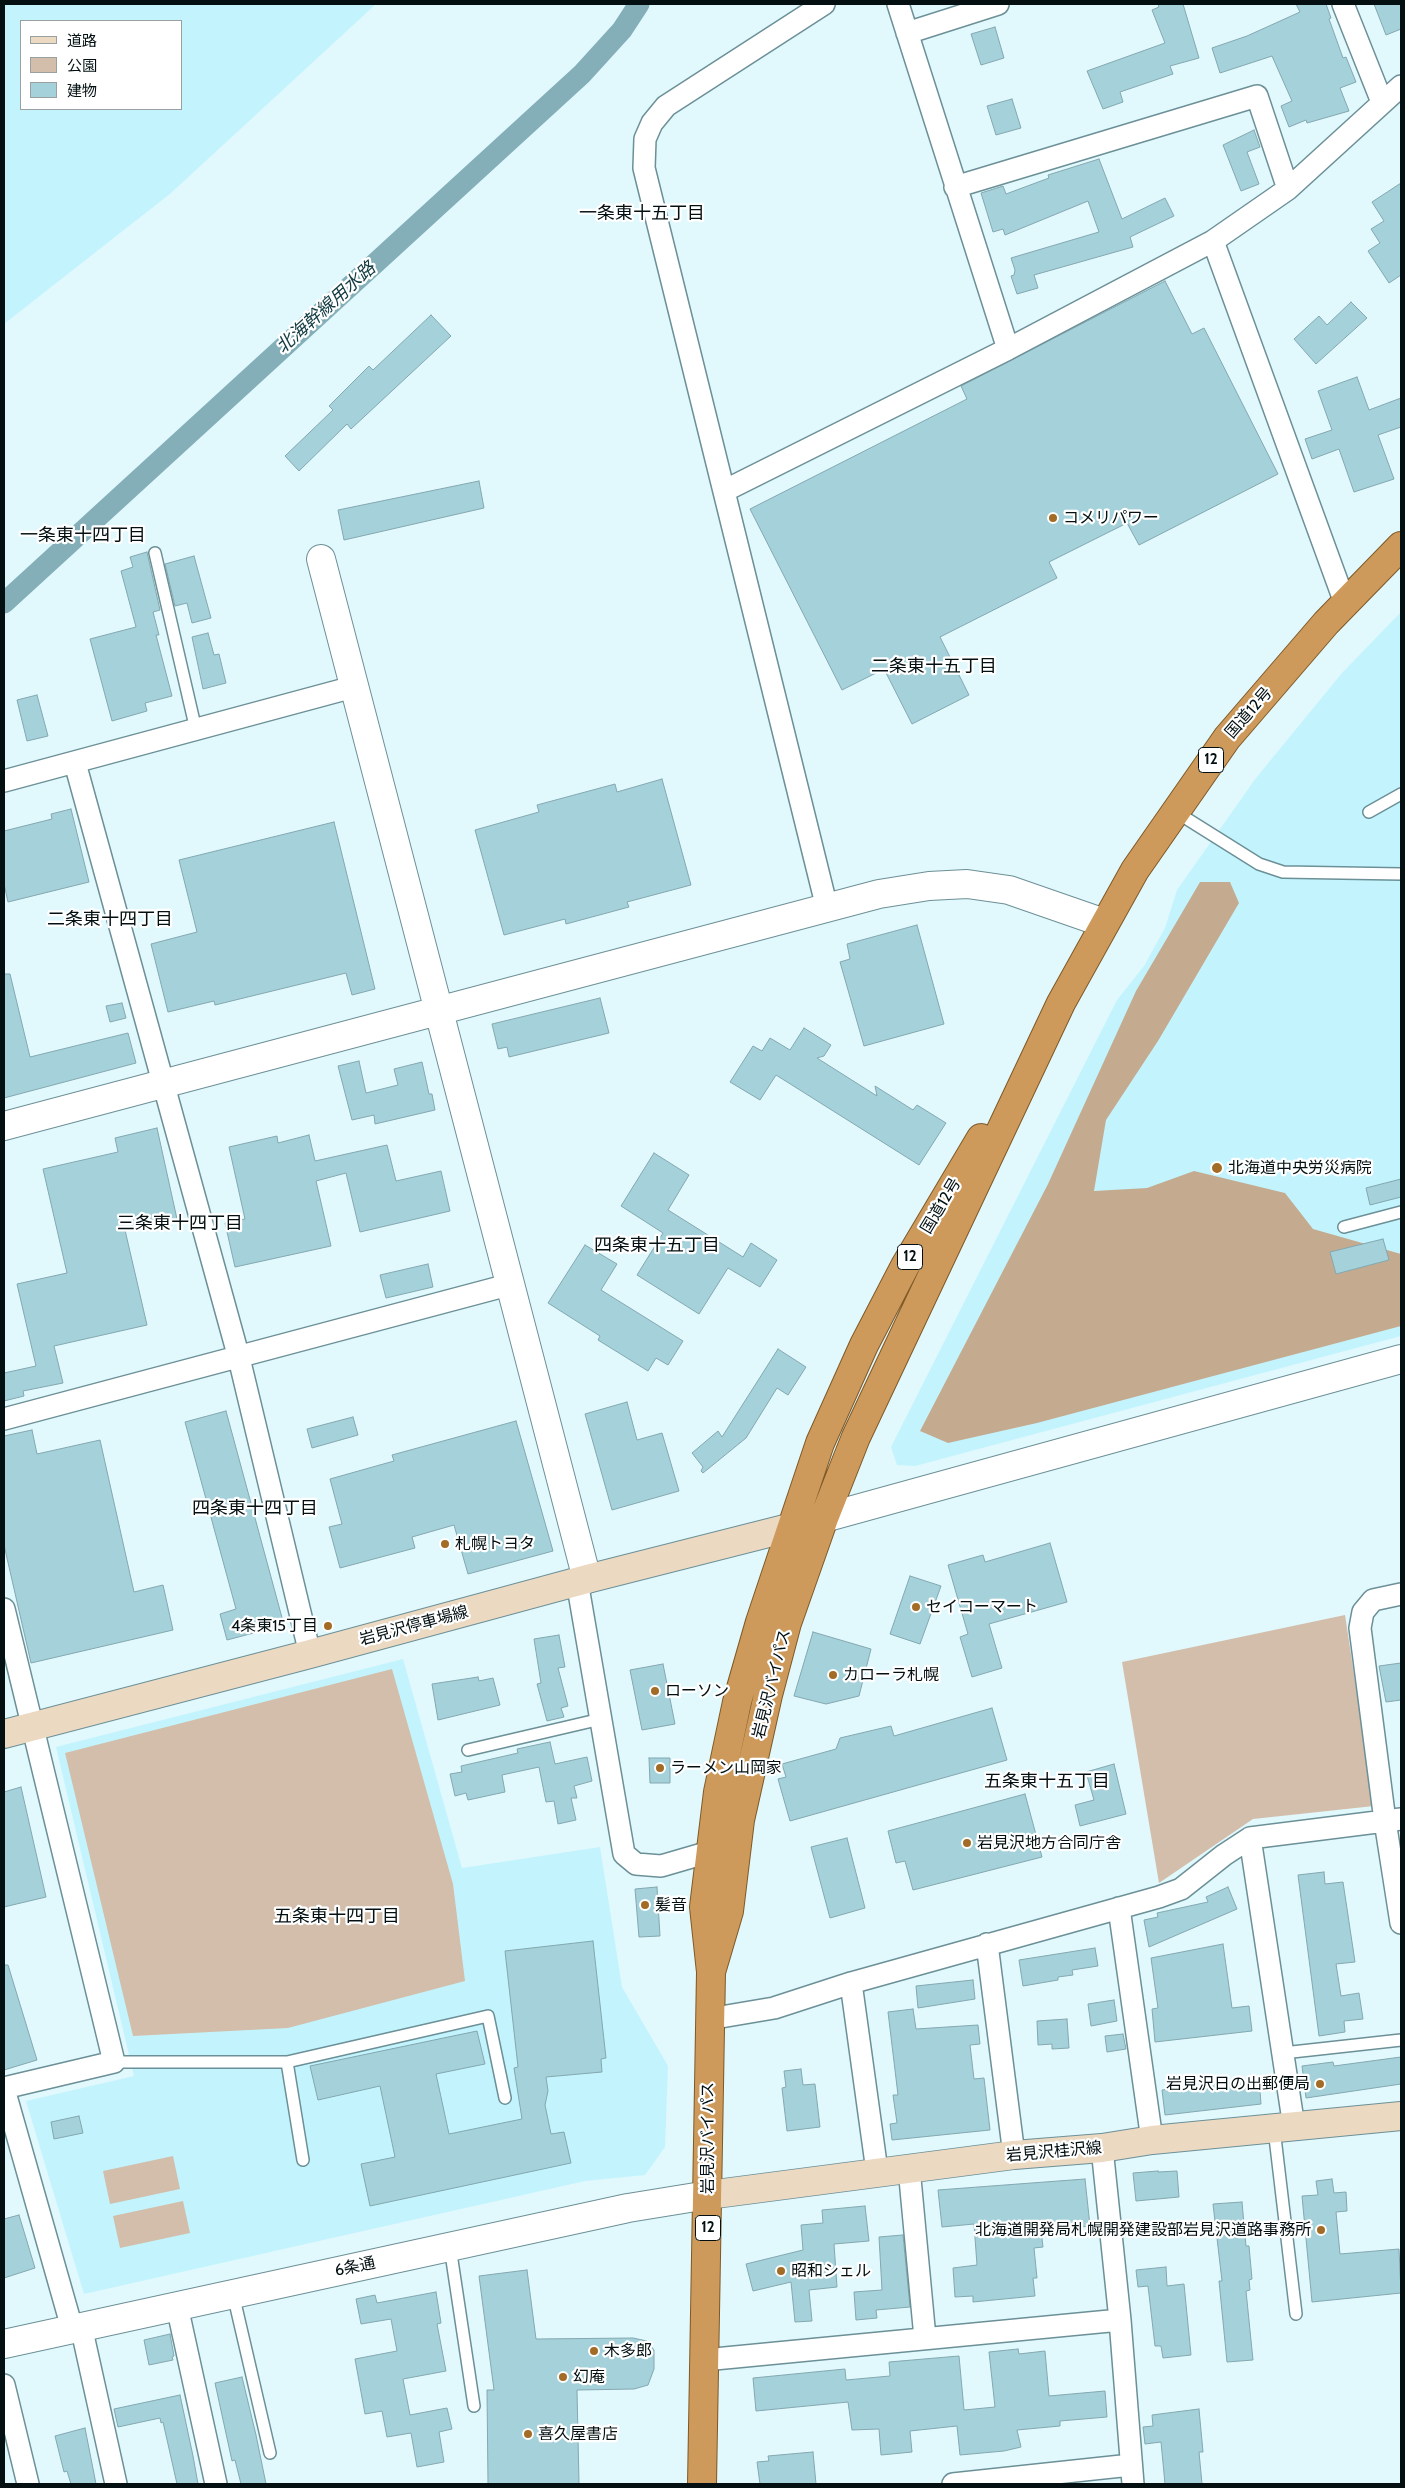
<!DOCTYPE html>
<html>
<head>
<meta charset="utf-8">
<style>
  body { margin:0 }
  #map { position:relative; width:1405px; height:2488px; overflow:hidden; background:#e1f8fd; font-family:Cabin,"Noto Sans JP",sans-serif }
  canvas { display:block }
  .frame { position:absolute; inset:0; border:5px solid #030f11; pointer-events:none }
  .legend { position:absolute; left:20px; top:20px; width:162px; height:90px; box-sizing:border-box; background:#fff; border:1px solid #9a9fa0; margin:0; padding:6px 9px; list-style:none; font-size:15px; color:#030f11 }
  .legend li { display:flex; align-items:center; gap:10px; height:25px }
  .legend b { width:25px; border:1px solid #9a9fa0 }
</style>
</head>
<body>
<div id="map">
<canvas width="1405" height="2488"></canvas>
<div class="frame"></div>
<ul class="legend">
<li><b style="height:6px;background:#ecd9c2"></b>道路</li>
<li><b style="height:14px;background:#d2beaa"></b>公園</li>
<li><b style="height:14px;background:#a5d1da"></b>建物</li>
</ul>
</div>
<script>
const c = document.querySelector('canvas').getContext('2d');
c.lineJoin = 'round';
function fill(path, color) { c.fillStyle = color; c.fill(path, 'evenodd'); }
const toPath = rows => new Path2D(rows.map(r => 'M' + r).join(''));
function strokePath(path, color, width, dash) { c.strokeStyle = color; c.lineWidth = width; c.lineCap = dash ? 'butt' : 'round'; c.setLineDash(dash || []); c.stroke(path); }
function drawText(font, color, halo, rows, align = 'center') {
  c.font = font + ' Cabin,"Noto Sans JP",sans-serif'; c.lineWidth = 4.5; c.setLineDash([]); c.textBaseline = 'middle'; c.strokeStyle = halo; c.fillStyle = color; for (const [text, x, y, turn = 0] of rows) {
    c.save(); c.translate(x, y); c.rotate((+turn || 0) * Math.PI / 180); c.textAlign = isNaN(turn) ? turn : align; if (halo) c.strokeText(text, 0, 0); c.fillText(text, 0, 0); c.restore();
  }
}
const built = toPath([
  [4,4,376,4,171,193,4,324],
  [21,21,181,21,181,109,21,109],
  [1401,612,1401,1336,915,1466,897,1465,891,1447,1117,1000,1144,966,1165,928,1177,890,1256,778,1342,673],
  [403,1659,462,1868,600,1847,622,1987,668,2066,665,2147,645,2175,585,2181,84,2294,26,2101,134,2076,56,1747]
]);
const green = toPath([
  [1345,1615,1374,1806,1253,1819,1159,1883,1122,1662],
  [392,1669,453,1884,465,1981,288,2028,133,2036,65,1753],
  [173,2156,180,2189,110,2204,103,2171],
  [183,2201,190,2233,120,2248,113,2216]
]);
const forest = toPath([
  [1200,882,1230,882,1239,903,1158,1041,1106,1120,1094,1191,1147,1188,1194,1171,1285,1193,1313,1229,1401,1254,1401,1326,1037,1423,948,1443,920,1431,1048,1184,1136,991]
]);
const canal = toPath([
  [4,603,582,74,622,30,639,4]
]);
const building = toPath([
  [1158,4,1183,4,1199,58,1170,66,1173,74,1120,92,1123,102,1103,109,1087,71,1165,43,1152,10,1159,7,1158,4],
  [1296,4,1326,4,1331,18,1329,19,1343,58,1346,57,1356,82,1340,88,1349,111,1307,123,1306,120,1289,127,1281,106,1292,101,1272,56,1220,73,1212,48,1247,36,1300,12,1296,4],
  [1374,4,1401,4,1401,29,1386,35,1374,4],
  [995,27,1004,58,981,65,971,34,995,27],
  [1012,99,1021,128,996,135,987,106,1012,99],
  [1254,130,1260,147,1247,152,1259,184,1241,191,1223,145,1254,130],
  [1099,159,1122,219,1165,198,1174,216,1130,237,1133,247,1034,275,1038,288,1017,294,1011,276,1014,275,1015,270,1011,258,1099,232,1088,201,1005,235,1003,229,993,232,981,193,1003,186,1006,194,1049,178,1048,175,1099,159],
  [1401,183,1401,275,1389,283,1368,251,1380,243,1371,229,1384,221,1372,202,1401,183],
  [1165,281,1192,334,1204,328,1278,474,1139,545,1127,523,1049,562,1057,578,940,637,969,695,912,724,884,669,842,690,750,509,967,399,961,386,1165,281],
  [1351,302,1367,318,1316,364,1294,339,1319,316,1327,325,1351,302],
  [431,315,451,336,351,429,347,424,299,471,285,456,333,410,329,406,369,366,373,370,431,315],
  [1357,377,1369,410,1401,398,1401,427,1378,435,1394,479,1354,492,1339,449,1312,459,1305,439,1332,430,1318,391,1357,377],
  [479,481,484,508,344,540,338,510,479,481],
  [147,552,160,610,153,612,159,635,156,635,172,696,145,703,147,711,112,721,90,639,136,627,121,571,133,567,130,557,147,552],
  [194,556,211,618,192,623,187,603,175,606,165,564,194,556],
  [208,633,214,655,219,654,226,683,203,689,192,637,208,633],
  [37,695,48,736,27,741,17,700,37,695],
  [662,779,691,885,627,902,629,907,566,924,565,919,504,935,475,830,539,812,537,805,615,784,617,792,662,779],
  [71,809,89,882,8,902,4,884,4,831,52,819,51,814,71,809],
  [334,822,375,989,352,995,346,973,215,1005,214,1001,168,1012,151,944,197,932,179,860,334,822],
  [917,925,944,1024,864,1046,840,962,850,959,847,944,917,925],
  [4,974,10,974,30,1057,128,1033,136,1063,4,1098,4,974],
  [600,998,609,1033,509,1057,507,1047,498,1049,492,1024,600,998],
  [122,1003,126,1018,110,1022,106,1006,122,1003],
  [804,1028,831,1045,824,1056,817,1058,877,1096,875,1086,913,1110,917,1105,946,1123,919,1165,776,1075,760,1100,730,1082,753,1046,762,1051,770,1038,790,1050,804,1028],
  [359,1061,366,1093,398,1085,394,1069,422,1062,429,1094,432,1094,435,1110,375,1124,374,1115,352,1120,338,1066,359,1061],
  [157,1128,177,1219,125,1230,147,1325,54,1346,63,1383,23,1391,24,1396,4,1401,4,1373,36,1366,17,1284,67,1273,43,1169,118,1152,115,1138,157,1128],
  [309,1135,315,1161,387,1145,396,1181,441,1171,450,1211,360,1232,346,1173,316,1181,331,1246,235,1267,225,1223,245,1219,229,1147,277,1136,278,1143,309,1135],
  [654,1153,689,1175,668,1210,743,1257,751,1243,777,1260,760,1287,728,1268,699,1314,637,1275,663,1233,621,1206,654,1153],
  [1401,1179,1401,1197,1370,1205,1366,1188,1401,1179],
  [1383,1239,1389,1260,1336,1274,1330,1252,1383,1239],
  [585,1245,617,1264,601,1290,683,1341,668,1365,656,1358,648,1371,598,1340,600,1336,548,1303,585,1245],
  [428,1264,433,1287,386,1298,380,1275,428,1264],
  [778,1349,806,1367,788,1395,777,1388,746,1438,703,1473,701,1471,703,1467,692,1453,718,1431,722,1437,778,1349],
  [627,1402,637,1440,662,1433,679,1491,612,1510,585,1414,627,1402],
  [226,1411,284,1625,227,1640,220,1614,236,1609,185,1422,226,1411],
  [353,1417,358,1435,312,1448,307,1429,353,1417],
  [516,1421,553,1551,468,1574,454,1525,412,1537,415,1548,340,1568,329,1527,342,1524,330,1479,394,1461,392,1455,516,1421],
  [32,1430,37,1454,100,1440,134,1592,163,1585,173,1630,31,1663,4,1545,4,1436,32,1430],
  [1050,1543,1067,1602,989,1624,1002,1668,972,1677,960,1637,968,1634,948,1565,983,1555,985,1562,1050,1543],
  [910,1576,941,1586,920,1644,890,1634,910,1576],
  [813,1632,871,1649,859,1696,826,1704,794,1696,813,1632],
  [559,1635,565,1667,558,1668,568,1706,561,1708,564,1717,547,1721,537,1684,541,1683,534,1639,559,1635],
  [1401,1663,1401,1700,1386,1702,1379,1666,1401,1663],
  [663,1664,675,1724,642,1730,630,1670,663,1664],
  [478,1677,479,1681,493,1678,500,1705,438,1720,432,1684,478,1677],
  [992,1708,1007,1760,790,1821,778,1779,786,1777,782,1764,836,1749,840,1738,891,1726,894,1736,992,1708],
  [550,1742,555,1764,587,1757,592,1781,574,1786,577,1798,571,1798,576,1820,558,1824,554,1801,546,1802,539,1767,502,1775,505,1792,468,1800,466,1793,455,1796,450,1774,462,1772,461,1766,518,1753,517,1749,550,1742],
  [649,1758,670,1758,670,1783,650,1783,649,1758],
  [1114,1764,1126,1814,1080,1826,1075,1805,1094,1800,1086,1772,1114,1764],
  [21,1787,46,1897,4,1907,4,1792,21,1787],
  [1025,1794,1042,1857,913,1890,905,1861,896,1863,888,1831,1025,1794],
  [847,1838,865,1908,830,1918,811,1847,847,1838],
  [1324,1872,1325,1884,1343,1882,1355,1962,1336,1964,1341,1996,1359,1993,1363,2019,1344,2021,1345,2032,1319,2036,1298,1875,1324,1872],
  [657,1887,660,1936,639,1937,635,1889,657,1887],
  [1228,1887,1237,1909,1149,1947,1144,1920,1158,1917,1157,1913,1208,1902,1206,1897,1228,1887],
  [593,1941,606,2058,601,2059,602,2072,546,2077,548,2091,545,2105,551,2134,564,2132,571,2163,370,2206,361,2164,395,2157,380,2086,318,2100,310,2066,477,2031,485,2064,436,2074,449,2134,522,2119,514,2068,518,2067,505,1951,593,1941],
  [1223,1944,1232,2008,1249,2006,1252,2031,1155,2042,1152,2009,1158,2008,1151,1958,1223,1944],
  [1095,1948,1098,1966,1072,1970,1073,1975,1058,1977,1058,1980,1023,1986,1019,1960,1095,1948],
  [4,1965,8,1965,37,2060,4,2070,4,1965],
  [973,1980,975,1999,918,2008,916,1986,973,1980],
  [1114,2000,1117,2021,1091,2026,1088,2004,1114,2000],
  [913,2009,916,2029,978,2025,980,2044,970,2045,974,2079,984,2078,990,2130,892,2140,890,2124,897,2123,893,2095,898,2095,888,2012,913,2009],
  [1067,2019,1069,2048,1052,2049,1052,2044,1038,2045,1037,2021,1067,2019],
  [1123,2034,1126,2049,1107,2052,1105,2036,1123,2034],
  [1401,2057,1401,2084,1306,2098,1302,2066,1333,2062,1334,2066,1401,2057],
  [801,2069,803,2085,815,2084,820,2127,787,2131,782,2088,786,2087,784,2071,801,2069],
  [1259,2079,1261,2104,1165,2115,1162,2090,1259,2079],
  [79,2116,83,2133,54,2139,51,2122,79,2116],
  [1158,2171,1158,2172,1177,2171,1179,2197,1136,2201,1133,2173,1158,2171],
  [1085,2179,1090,2226,1041,2231,1043,2247,1034,2248,1037,2278,1033,2278,1035,2296,973,2302,973,2296,955,2297,953,2268,977,2265,974,2224,942,2227,938,2190,1085,2179],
  [1332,2179,1334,2193,1346,2192,1347,2211,1336,2212,1340,2254,1399,2249,1401,2293,1312,2302,1302,2196,1318,2195,1316,2181,1332,2179],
  [1242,2202,1246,2246,1249,2246,1252,2279,1249,2280,1250,2290,1246,2291,1253,2360,1227,2362,1219,2281,1222,2281,1213,2204,1242,2202],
  [865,2206,869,2241,834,2244,837,2287,809,2290,812,2321,795,2322,791,2282,753,2291,746,2264,803,2250,801,2225,823,2223,822,2210,865,2206],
  [19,2215,35,2268,4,2278,4,2219,19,2215],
  [903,2235,910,2307,876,2310,877,2318,856,2320,854,2292,882,2290,879,2237,903,2235],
  [1166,2267,1167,2286,1184,2284,1191,2355,1163,2358,1161,2346,1155,2346,1148,2286,1138,2287,1136,2270,1166,2267],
  [527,2270,536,2339,633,2338,647,2341,654,2350,654,2369,648,2385,634,2389,577,2390,579,2484,488,2484,487,2390,494,2390,479,2276,527,2270],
  [436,2292,441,2323,437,2324,446,2371,403,2379,410,2415,447,2408,452,2429,439,2432,444,2462,417,2467,411,2433,387,2437,382,2411,365,2414,355,2359,397,2351,391,2319,361,2324,356,2299,375,2295,377,2303,436,2292],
  [170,2334,174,2356,172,2357,173,2360,149,2365,144,2340,170,2334],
  [1018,2349,1019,2354,1045,2351,1049,2396,1105,2391,1107,2417,1060,2421,1060,2426,1017,2430,1021,2447,1004,2451,960,2455,957,2426,910,2431,912,2452,881,2455,879,2429,852,2430,848,2402,756,2411,753,2378,845,2369,846,2380,890,2376,889,2362,959,2356,964,2410,995,2407,989,2352,1018,2349],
  [242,2377,256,2435,266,2484,241,2484,235,2460,232,2461,215,2383,242,2377],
  [180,2395,193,2456,198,2484,177,2484,163,2422,161,2423,160,2418,118,2427,114,2409,180,2395],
  [1199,2409,1203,2452,1199,2452,1202,2484,1165,2484,1161,2442,1145,2444,1143,2427,1153,2426,1152,2415,1199,2409],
  [85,2428,96,2484,71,2484,67,2471,64,2472,55,2436,85,2428],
  [813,2452,816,2484,760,2484,757,2462,769,2461,768,2456,813,2452]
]);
const service = toPath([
  [155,553,196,730],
  [1176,812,1259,864,1283,872,1401,874],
  [1369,812,1401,794],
  [1344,1227,1401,1212],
  [468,1750,601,1719],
  [1283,2053,1401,2040],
  [114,2062,287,2062,488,2016,505,2098],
  [287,2062,303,2160],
  [1274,2129,1296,2314],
  [450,2247,474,2406],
  [233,2294,270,2453]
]);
const minor = toPath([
  [824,4,666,106,652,123,645,139,644,168,827,908],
  [898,4,1008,349,1213,241,1288,189,1401,86],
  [1343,4,1382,102],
  [907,33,998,4],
  [955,187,1257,96,1288,189],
  [1213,241,1345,603],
  [724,491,1008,349],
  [75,763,239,1358,310,1654],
  [4,781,353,687],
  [4,1419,508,1285],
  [577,1581,624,1854,636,1864,661,1866,709,1852],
  [1401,1594,1373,1600,1363,1612,1360,1628,1385,1821,1401,1923],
  [4,1609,114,2062,4,2088],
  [1250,1838,1294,2127],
  [1119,1908,1152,2140],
  [987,1944,1014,2155],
  [851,1983,877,2171],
  [709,2019,774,2008,851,1983,1159,1897,1181,1889,1224,1855,1250,1838,1401,1819],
  [4,2089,72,2328],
  [1102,2148,1120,2320,1133,2484],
  [909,2168,925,2338],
  [177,2306,216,2484],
  [81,2326,116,2484],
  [704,2360,1120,2320],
  [4,2385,28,2484],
  [953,2484,1131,2465]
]);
const tertiary = toPath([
  [321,559,587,1579],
  [4,1126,879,894,929,886,967,884,1009,890,1104,923],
  [824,1518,1401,1359],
  [4,2344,628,2208,708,2195]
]);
const secondary = toPath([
  [4,1734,310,1654,587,1579,812,1522],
  [708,2195,1014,2155,1102,2148,1152,2140,1401,2116]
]);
const trunk = toPath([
  [711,1972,729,1911,740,1820,768,1695,787,1623,824,1518,856,1437,1061,1003,1135,870,1227,738,1326,623,1401,546],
  [702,2484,711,1972,704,1907,718,1792,737,1702,760,1622,820,1443,864,1345,905,1266,981,1138]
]);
const markers = [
  [1053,518,5,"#a26b26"],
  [1217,1168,6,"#a26b26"],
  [445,1544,5,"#a26b26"],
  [916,1607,5,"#a26b26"],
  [328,1626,5,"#a26b26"],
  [833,1675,5,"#a26b26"],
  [655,1691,5,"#a26b26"],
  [660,1768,5,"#a26b26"],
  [967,1843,5,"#a26b26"],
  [645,1905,5,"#a26b26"],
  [1320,2084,5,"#a26b26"],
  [1321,2230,5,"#a26b26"],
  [781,2271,5,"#a26b26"],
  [594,2351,5,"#a26b26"],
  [563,2377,5,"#a26b26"],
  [528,2434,5,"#a26b26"]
];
const shields = [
  [1211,760,25],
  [910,1257,25],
  [708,2228,25]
];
const shieldNames = [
  ["12",1211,760],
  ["12",910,1257],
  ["12",708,2228]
];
const poiNames = [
  ["コメリパワー",1063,518],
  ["北海道中央労災病院",1228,1168],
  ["札幌トヨタ",455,1544],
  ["セイコーマート",926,1607],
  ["4条東15丁目",318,1626,"right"],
  ["カローラ札幌",843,1675],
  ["ローソン",665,1691],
  ["ラーメン山岡家",670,1768],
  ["岩見沢地方合同庁舎",977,1843],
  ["髪音",655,1905],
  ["岩見沢日の出郵便局",1310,2084,"right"],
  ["北海道開発局札幌開発建設部岩見沢道路事務所",1311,2230,"right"],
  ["昭和シェル",791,2271],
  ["木多郎",604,2351],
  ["幻庵",573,2377],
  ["喜久屋書店",538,2434]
];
const streetNames = [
  ["国道12号",1249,713,-49],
  ["国道12号",941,1206,-59],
  ["岩見沢停車場線",414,1626,-15],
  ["岩見沢バイパス",772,1684,-76],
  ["岩見沢バイパス",708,2138,-90],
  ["岩見沢桂沢線",1054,2152,-5],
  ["6条通",355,2267,-12]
];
const neighbourhoodNames = [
  ["一条東十五丁目",642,214],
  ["一条東十四丁目",83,536],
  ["二条東十五丁目",934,667],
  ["二条東十四丁目",110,920],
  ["三条東十四丁目",180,1224],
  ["四条東十五丁目",657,1246],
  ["四条東十四丁目",255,1509],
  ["五条東十五丁目",1047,1782],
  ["五条東十四丁目",337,1917]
];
const waterNames = [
  ["北海幹線用水路",326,308,-42]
];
fill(built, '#c3f4fe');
fill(green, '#d2beaa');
fill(forest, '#c4ab90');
strokePath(canal, '#84afb8', 21);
fill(building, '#a5d1da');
strokePath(building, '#83a8b0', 1);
strokePath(service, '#6c9097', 14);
strokePath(minor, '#6c9097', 24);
strokePath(tertiary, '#6c9097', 30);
strokePath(secondary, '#6c9097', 30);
strokePath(trunk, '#7e5926', 30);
strokePath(service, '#fff', 11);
strokePath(minor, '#fff', 21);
strokePath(tertiary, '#fff', 28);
strokePath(secondary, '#ecd9c2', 28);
strokePath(trunk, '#ce9a5b', 28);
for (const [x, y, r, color] of markers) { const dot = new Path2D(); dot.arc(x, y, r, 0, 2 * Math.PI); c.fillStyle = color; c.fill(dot); strokePath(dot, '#fff', 2); }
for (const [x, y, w] of shields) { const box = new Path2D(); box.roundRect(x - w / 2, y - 12.5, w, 25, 4); c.fillStyle = '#fff'; c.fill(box); strokePath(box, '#030f11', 1); }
drawText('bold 15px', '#030f11', null, shieldNames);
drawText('16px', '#030f11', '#fff', poiNames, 'left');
drawText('16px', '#030f11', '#fff', streetNames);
drawText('18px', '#030f11', '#fff', neighbourhoodNames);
drawText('italic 18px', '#123b42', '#fff', waterNames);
</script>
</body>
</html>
